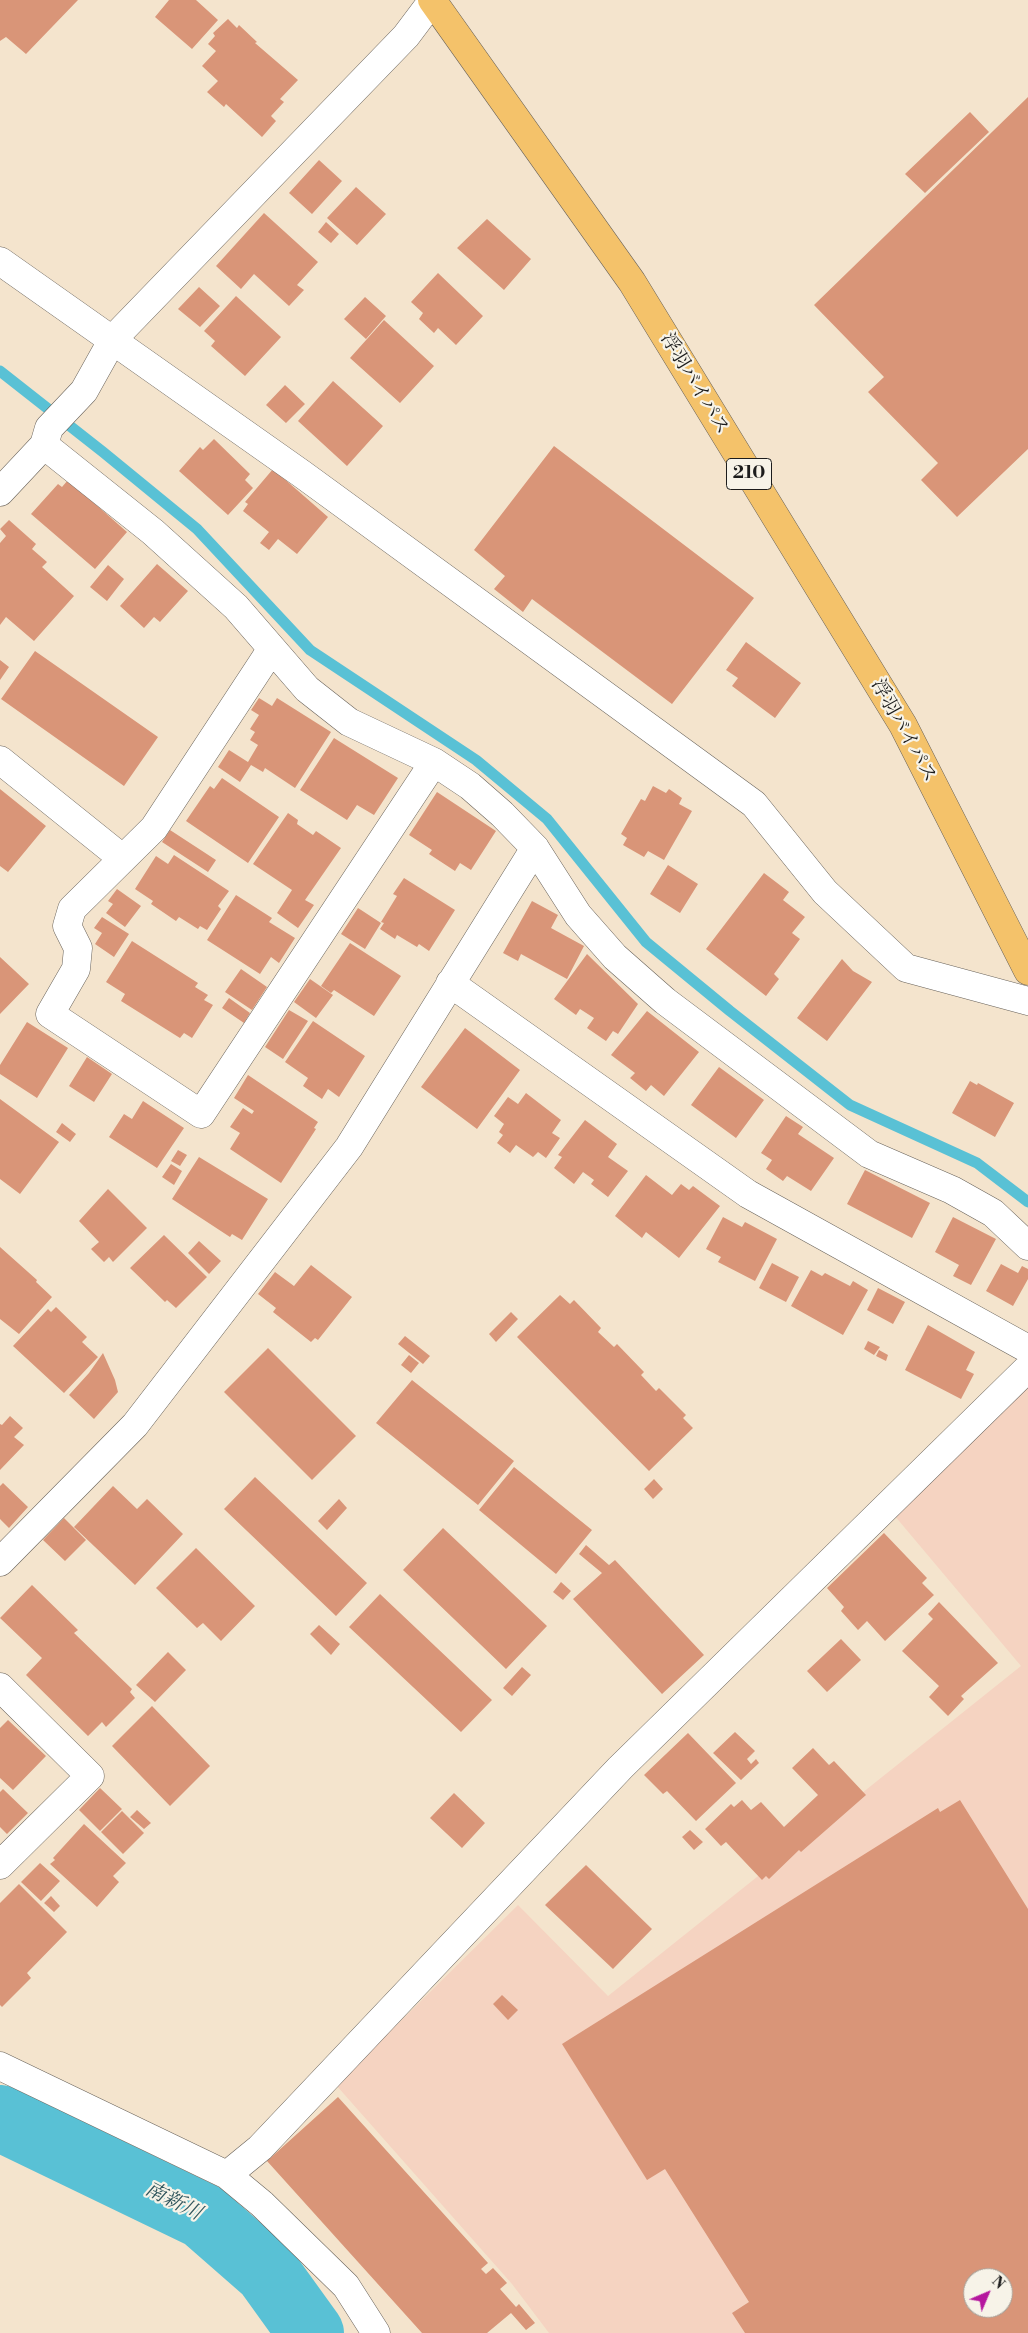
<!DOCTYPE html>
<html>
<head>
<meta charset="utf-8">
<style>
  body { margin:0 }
  #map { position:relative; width:1028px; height:2333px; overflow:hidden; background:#f4e4cd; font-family:"Libre Bodoni",serif }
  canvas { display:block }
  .north { position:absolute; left:963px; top:2268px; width:50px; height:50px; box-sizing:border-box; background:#f7f3e8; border:1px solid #9f9d96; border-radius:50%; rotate:45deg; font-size:14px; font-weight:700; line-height:20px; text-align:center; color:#1c1c1c }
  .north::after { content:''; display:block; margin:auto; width:18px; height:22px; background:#b5179e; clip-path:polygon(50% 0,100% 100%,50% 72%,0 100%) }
</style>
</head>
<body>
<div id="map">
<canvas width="1028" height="2333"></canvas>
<div class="north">N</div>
</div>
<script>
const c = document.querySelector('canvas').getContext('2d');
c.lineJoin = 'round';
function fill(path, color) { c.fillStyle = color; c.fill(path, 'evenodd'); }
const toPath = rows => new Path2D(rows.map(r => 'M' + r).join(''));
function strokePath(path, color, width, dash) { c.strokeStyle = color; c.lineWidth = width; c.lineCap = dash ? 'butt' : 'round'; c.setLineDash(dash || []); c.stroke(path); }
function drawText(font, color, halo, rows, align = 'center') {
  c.font = font + ' "Libre Bodoni","Noto Serif JP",serif'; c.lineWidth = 4.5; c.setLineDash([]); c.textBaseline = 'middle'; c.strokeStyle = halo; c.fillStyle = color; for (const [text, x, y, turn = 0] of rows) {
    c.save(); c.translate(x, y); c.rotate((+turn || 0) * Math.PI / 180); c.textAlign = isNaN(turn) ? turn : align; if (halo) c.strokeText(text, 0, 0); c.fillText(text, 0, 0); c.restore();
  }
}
const built = toPath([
  [1028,1385,1028,2333,549,2333,512,2284,336,2085,518,1905,608,1996,1021,1666,894,1515],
  [973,2278,1003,2278,1003,2308,973,2308]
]);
const stream = toPath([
  [0,371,103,452,197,529,310,650,476,760,547,819,646,942,730,1011,850,1105,977,1163,1028,1202]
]);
const river = toPath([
  [0,2118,203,2216,267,2272,311,2333]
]);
const building = toPath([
  [0,0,78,0,26,54,6,37,0,41],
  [169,0,196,0,218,20,192,49,155,17],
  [228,19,237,28,239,25,257,42,255,43,298,80,280,99,284,102,271,116,276,121,262,137,226,104,224,107,207,92,218,81,202,66,216,51,208,44,215,36,213,33],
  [1028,97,1028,449,957,517,921,480,938,463,868,392,884,377,814,305],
  [970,112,989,132,925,193,905,174],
  [319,160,342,181,312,214,289,193],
  [356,187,386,214,357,245,327,218],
  [264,213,318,262,297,285,304,290,289,306,254,274,241,289,216,266],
  [487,219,531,259,504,290,457,248],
  [326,222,339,234,331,243,318,232],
  [438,273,483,316,456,345,438,328,434,333,419,319,423,313,411,302],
  [199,287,220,306,200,327,178,309],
  [236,296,281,337,245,376,211,346,215,341,204,331],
  [365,297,386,316,366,339,344,319],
  [384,320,434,366,400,403,350,358],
  [333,381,383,426,347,466,298,421],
  [285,385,305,404,286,423,266,405],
  [214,439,250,474,245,480,253,488,228,515,179,471,200,447,203,450],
  [554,446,754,598,672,704,532,599,523,612,494,589,505,576,474,550],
  [273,469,328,517,297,554,278,539,269,550,260,543,269,532,243,511,248,504,245,502],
  [68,480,127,532,95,569,31,514,58,484,62,487],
  [9,520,36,544,32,549,47,562,42,567,74,596,34,641,6,617,0,625,0,543,6,536,0,529],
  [157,564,188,591,160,622,154,617,144,628,120,606],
  [108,565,124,579,107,601,90,587],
  [746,642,801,683,775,718,732,686,738,678,726,670],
  [35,651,158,737,124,786,1,699],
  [0,660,9,667,0,680],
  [259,698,272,706,277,698,331,732,295,788,265,768,263,772,251,765,240,782,218,767,229,750,248,762,258,745,250,740,255,732,250,729,259,715,251,710],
  [334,738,398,778,374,815,357,805,347,820,300,790],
  [222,778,279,817,248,863,186,821,210,786,214,789],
  [653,786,666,793,669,789,682,798,679,804,692,811,664,860,648,851,644,857,623,845,627,838,621,834,641,799,645,801],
  [0,789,46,826,8,872,0,866],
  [437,792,496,831,471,870,460,863,455,871,429,854,432,850,409,835],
  [288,813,298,820,297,824,313,835,316,831,341,848,305,900,314,905,298,928,277,913,292,890,253,864],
  [170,830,216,860,208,872,162,842],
  [174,855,229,891,218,906,221,909,207,930,200,926,198,929,179,917,176,921,151,904,153,901,135,889,156,856,168,864],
  [668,865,698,884,680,913,650,894],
  [764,873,789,892,783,900,805,917,792,933,800,939,774,974,779,979,766,996,706,949],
  [404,878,455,910,429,951,419,944,417,947,397,935,395,939,380,929,384,923,381,922,397,896,393,894],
  [117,889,141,906,125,927,106,913,113,904,108,901],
  [236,895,272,918,269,922,295,938,279,963,271,957,260,974,207,940],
  [532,901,558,915,551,928,584,946,567,979,521,954,518,961,503,953],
  [358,908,381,923,365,949,341,934],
  [102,917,129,934,114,957,95,944,102,933,94,928],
  [132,941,198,983,195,987,208,995,204,1000,213,1005,192,1038,184,1033,180,1038,121,1001,125,994,106,982],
  [350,943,401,976,374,1016,334,990,331,993,321,986],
  [587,954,638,1004,618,1034,613,1031,606,1041,587,1028,594,1018,580,1009,576,1015,554,999],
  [0,957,29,984,0,1014],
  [842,959,853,971,872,982,827,1041,797,1018],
  [241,969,267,987,252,1010,225,992],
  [310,979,333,995,316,1018,294,1002],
  [229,998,250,1013,244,1023,222,1008],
  [289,1010,308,1021,283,1059,265,1047],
  [647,1011,699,1052,664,1096,651,1085,646,1091,630,1078,635,1073,611,1055],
  [313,1021,365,1056,339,1097,328,1089,322,1099,303,1086,308,1078,285,1062],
  [27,1022,68,1048,37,1098,0,1074,0,1065],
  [465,1028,520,1070,477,1129,421,1087],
  [87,1057,112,1074,94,1102,69,1086],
  [719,1067,764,1100,736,1138,691,1105],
  [248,1075,318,1122,314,1128,316,1129,281,1183,230,1149,240,1133,230,1127,243,1108,252,1114,254,1111,234,1098],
  [970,1081,977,1085,978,1083,1014,1103,995,1137,952,1113],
  [526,1093,561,1120,552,1133,560,1138,546,1158,538,1152,533,1157,516,1145,510,1153,497,1143,503,1135,499,1132,504,1124,494,1116,508,1097,518,1104],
  [0,1099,59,1142,20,1194,0,1179],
  [143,1101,184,1128,157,1168,109,1137,124,1114,132,1119],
  [786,1116,803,1127,798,1134,834,1158,811,1191,787,1176,783,1181,766,1169,772,1160,761,1153],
  [585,1120,617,1144,608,1157,628,1171,608,1197,591,1184,594,1180,583,1172,574,1184,554,1168,562,1157,558,1155],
  [62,1123,76,1134,70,1142,56,1132],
  [178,1150,187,1155,180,1166,171,1161],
  [199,1157,268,1199,242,1240,232,1234,230,1237,172,1199],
  [171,1164,182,1171,174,1185,162,1177],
  [865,1170,930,1203,912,1238,847,1204],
  [646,1175,672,1195,681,1184,689,1190,693,1186,720,1206,679,1258,646,1232,642,1238,615,1216],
  [108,1189,147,1228,113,1262,109,1257,104,1262,91,1249,99,1242,79,1221],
  [723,1217,742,1227,745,1222,777,1239,755,1281,718,1262,721,1257,706,1249],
  [953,1217,996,1239,971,1285,953,1276,959,1265,935,1252],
  [164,1235,207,1277,176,1308,167,1300,165,1302,130,1268],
  [199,1241,221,1261,209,1274,188,1253],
  [0,1247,37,1280,36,1282,52,1297,19,1334,0,1319],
  [772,1263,799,1277,786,1302,759,1288],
  [1001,1264,1018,1273,1022,1266,1028,1269,1028,1279,1013,1306,986,1291],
  [311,1265,352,1297,318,1340,315,1338,311,1342,273,1312,276,1308,258,1294,275,1272,294,1286],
  [811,1270,822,1276,825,1273,850,1286,853,1281,868,1290,843,1335,791,1306],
  [878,1288,905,1302,893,1324,867,1310],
  [560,1295,570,1304,574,1300,601,1328,598,1332,614,1347,617,1344,644,1372,641,1375,656,1391,659,1388,686,1415,683,1418,693,1428,649,1471,517,1337],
  [56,1307,87,1337,82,1342,98,1357,64,1393,13,1346,48,1309,51,1312],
  [511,1312,518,1319,496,1342,489,1334],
  [928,1325,975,1352,966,1370,974,1374,961,1399,905,1370],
  [405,1336,430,1356,423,1364,398,1344],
  [868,1341,880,1347,874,1355,864,1349],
  [268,1348,356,1436,312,1480,224,1392],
  [879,1350,888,1355,886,1361,876,1356],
  [103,1353,115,1380,118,1392,94,1419,69,1395,89,1373],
  [409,1355,419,1363,411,1373,401,1365],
  [412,1380,514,1461,478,1505,376,1423],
  [10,1416,23,1428,14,1437,24,1445,0,1470,0,1424,2,1425],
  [514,1467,592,1530,556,1574,479,1510],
  [255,1477,367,1583,336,1616,224,1509],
  [654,1479,663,1489,653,1499,644,1489],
  [3,1483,28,1507,9,1528,0,1519,0,1486],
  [113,1486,137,1509,147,1499,183,1534,135,1585,74,1527],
  [339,1499,347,1508,327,1530,318,1521],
  [64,1518,86,1540,65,1561,43,1540],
  [443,1528,547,1626,506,1669,403,1570],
  [884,1533,927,1578,922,1583,934,1595,885,1641,867,1621,858,1630,841,1611,844,1607,827,1588],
  [586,1545,609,1565,615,1560,704,1655,662,1694,573,1599,602,1573,579,1554],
  [196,1548,255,1606,221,1641,203,1623,197,1628,156,1588],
  [561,1582,571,1591,563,1600,553,1592],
  [32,1585,78,1630,74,1633,132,1689,130,1692,135,1698,106,1727,102,1722,88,1736,26,1675,42,1658,0,1618],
  [380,1594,492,1700,461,1732,349,1627],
  [939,1602,998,1663,961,1696,964,1699,948,1716,929,1697,939,1686,902,1651,933,1619,928,1614],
  [319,1625,340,1644,331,1655,310,1634],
  [841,1639,861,1660,827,1692,807,1671],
  [168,1652,186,1670,155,1702,136,1685],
  [522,1667,531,1675,512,1696,503,1688],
  [152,1706,210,1766,170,1806,112,1746],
  [8,1720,46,1756,13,1790,0,1778,0,1728],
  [735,1732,755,1751,747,1759,751,1764,756,1759,759,1763,741,1780,713,1753],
  [688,1733,736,1783,696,1821,667,1791,663,1794,644,1775],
  [813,1748,829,1765,834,1761,866,1795,801,1852,799,1850,769,1879,766,1876,762,1880,726,1842,721,1846,705,1829,731,1804,734,1807,742,1800,751,1810,761,1802,784,1827,818,1795,792,1768],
  [100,1788,122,1809,100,1831,79,1810],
  [3,1789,28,1813,7,1834,0,1827,0,1792],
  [454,1793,485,1823,462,1848,430,1818],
  [960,1800,1028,1909,1028,2333,745,2333,732,2313,749,2302,665,2169,647,2180,562,2044,938,1808,940,1812],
  [973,2278,1003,2278,1003,2308,973,2308],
  [137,1810,151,1823,144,1829,130,1817],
  [122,1811,144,1833,123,1854,101,1832],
  [84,1824,126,1863,113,1876,119,1882,97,1907,50,1864,55,1860,53,1858],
  [690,1830,703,1842,694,1850,682,1837],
  [40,1863,60,1881,41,1901,21,1882],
  [586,1865,652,1929,613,1969,545,1905],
  [19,1884,67,1932,27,1973,31,1978,2,2007,0,2005,0,1903],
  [51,1896,60,1906,54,1912,44,1903],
  [502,1995,518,2010,508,2020,493,2004],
  [338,2097,488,2263,481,2269,486,2274,493,2268,507,2283,500,2289,516,2307,519,2304,535,2323,526,2330,511,2313,487,2333,422,2333,267,2161]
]);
const minor = toPath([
  [0,261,302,474,754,804,825,892,906,968,1028,1001],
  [44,445,153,532,236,607,307,689,349,722,434,762,470,786,502,814,535,848,578,915,615,957,665,1001,869,1154,952,1190,993,1213,1028,1246],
  [0,492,44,445,49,428,84,391,113,339,406,36,433,0],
  [271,650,154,828,72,909,67,926,78,948,76,969,50,1014,201,1114,434,762],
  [0,760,122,858],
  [450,983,748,1194,1028,1349],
  [0,1562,135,1425,349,1147,535,848],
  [0,1687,90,1776,0,1865],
  [0,2066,227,2175,262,2204,346,2286,376,2333],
  [227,2175,260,2148,620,1768,1028,1368]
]);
const highway = toPath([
  [432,0,632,282,903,725,1028,971]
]);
const shields = [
  [749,474,45]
];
const shieldNames = [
  ["210",749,474]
];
const streetNames = [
  ["浮羽バイパス",694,384,59],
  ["浮羽バイパス",903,731,61]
];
const waterNames = [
  ["南新川",173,2202,27]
];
fill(built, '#f5d3c1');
strokePath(stream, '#59c1d5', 11);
strokePath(river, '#59c1d5', 66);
fill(building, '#d99578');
strokePath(minor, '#68625a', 29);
strokePath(highway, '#68625a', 29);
strokePath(minor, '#fff', 28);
strokePath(highway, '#f4c26a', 28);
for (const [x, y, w] of shields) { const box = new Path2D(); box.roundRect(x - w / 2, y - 15.5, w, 31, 4); c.fillStyle = '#f7f3e8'; c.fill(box); strokePath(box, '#1c1c1c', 1); }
drawText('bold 18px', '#1c1c1c', null, shieldNames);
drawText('19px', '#1c1c1c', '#f7f3e8', streetNames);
drawText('italic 20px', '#31565d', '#f7f3e8', waterNames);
</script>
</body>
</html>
